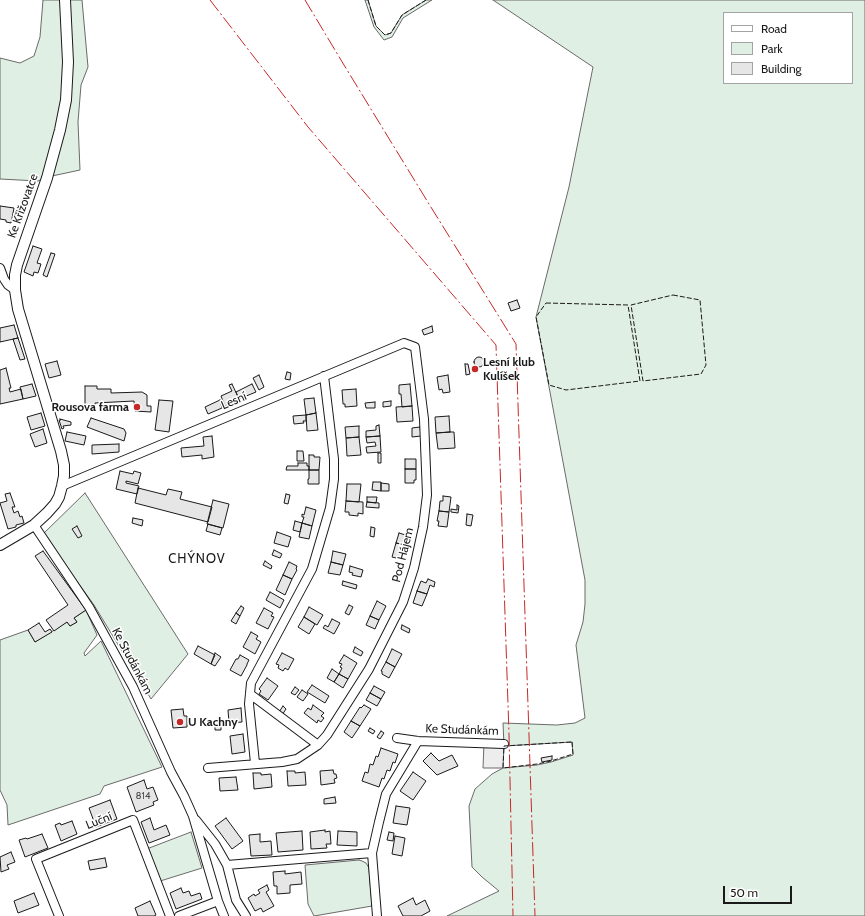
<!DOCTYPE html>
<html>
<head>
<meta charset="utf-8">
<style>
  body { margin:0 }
  #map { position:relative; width:865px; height:916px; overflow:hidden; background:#fff; font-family:Cabin,sans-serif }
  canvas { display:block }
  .legend { position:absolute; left:723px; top:12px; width:130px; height:72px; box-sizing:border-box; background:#fff; border:1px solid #a3a3a3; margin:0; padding:5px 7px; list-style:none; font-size:12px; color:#1a1a1a }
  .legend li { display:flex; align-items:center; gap:8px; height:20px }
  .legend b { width:20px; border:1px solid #a3a3a3 }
  .scale { position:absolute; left:723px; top:886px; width:69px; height:18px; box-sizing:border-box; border:2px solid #1a1a1a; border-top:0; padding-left:5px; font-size:12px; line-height:14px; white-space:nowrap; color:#1a1a1a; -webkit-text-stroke:3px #fff; paint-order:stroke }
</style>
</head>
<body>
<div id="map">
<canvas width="865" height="916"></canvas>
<ul class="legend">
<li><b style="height:5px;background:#fff"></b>Road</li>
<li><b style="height:11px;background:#e0efe3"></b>Park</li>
<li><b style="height:11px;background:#e6e6e6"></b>Building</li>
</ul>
<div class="scale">50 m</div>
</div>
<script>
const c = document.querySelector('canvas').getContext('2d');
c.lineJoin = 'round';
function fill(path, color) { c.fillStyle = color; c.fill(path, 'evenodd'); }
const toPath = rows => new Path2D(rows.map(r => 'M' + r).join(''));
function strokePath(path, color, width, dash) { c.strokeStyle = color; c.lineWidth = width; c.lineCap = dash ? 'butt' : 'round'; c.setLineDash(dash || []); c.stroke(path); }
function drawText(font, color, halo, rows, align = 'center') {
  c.font = font + ' Cabin,sans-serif'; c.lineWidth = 3; c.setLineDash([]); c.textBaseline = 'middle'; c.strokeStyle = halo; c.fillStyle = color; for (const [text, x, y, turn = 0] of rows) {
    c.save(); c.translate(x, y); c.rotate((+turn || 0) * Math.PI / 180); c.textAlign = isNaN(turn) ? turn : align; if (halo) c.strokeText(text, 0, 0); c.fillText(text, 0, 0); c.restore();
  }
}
const green = toPath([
  [43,0,82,0,88,67,81,85,78,122,80,170,52,176,38,181,0,179,0,58,20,63,34,56,40,37,43,0],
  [365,0,368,0,376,26,385,35,391,33,402,15,426,0,432,0,403,18,392,37,384,40,374,27,365,0],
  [493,0,865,0,865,916,447,916,499,891,482,877,472,867,469,806,475,789,492,774,503,768,537,765,551,762,573,755,572,742,504,746,503,723,557,725,575,723,585,718,576,645,583,622,585,604,585,580,536,317,569,187,593,67,493,0],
  [724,13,852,13,852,83,724,83,724,13],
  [85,493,188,654,151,699,94,605,43,534,85,493],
  [86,610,97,635,84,653,85,656,101,641,162,767,104,786,100,794,8,825,7,805,0,790,0,640,28,630,35,642,67,622,70,626,77,622,74,618,86,610],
  [191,832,202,868,157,882,144,850,191,832],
  [359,860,362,861,366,863,369,868,372,906,314,916,308,904,305,865,359,860]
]);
const parking = toPath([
  [484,743,504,744,503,768,483,768,484,743]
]);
const building = toPath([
  [0,206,14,208,11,223,6,222,6,220,0,219,0,206],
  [33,246,42,249,37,263,41,264,38,273,34,272,33,276,24,272,33,246],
  [51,253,55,254,47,277,43,275,51,253],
  [517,300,520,308,511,311,508,303,517,300],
  [14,325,18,338,0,342,0,328,14,325],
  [432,326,433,332,424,335,422,330,432,326],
  [18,338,25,359,20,360,13,339,18,338],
  '474 362a5 5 0 1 1 10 0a5 5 0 1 1-10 0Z',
  [57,361,61,375,49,378,45,364,57,361],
  [465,364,468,364,470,374,466,375,465,364],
  [6,368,11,388,9,388,10,392,21,389,23,399,0,404,0,370,6,368],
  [287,372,291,373,290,380,285,379,287,372],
  [259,375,264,387,259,390,253,378,259,375],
  [448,375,450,392,443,393,442,389,439,390,437,377,448,375],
  [32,384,36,396,23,399,20,387,32,384],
  [232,384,239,399,225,406,221,396,232,391,229,385,232,384],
  [252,384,256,392,239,399,236,392,252,384],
  [410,384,412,406,402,407,401,394,399,394,399,385,410,384],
  [85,386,97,386,97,389,111,389,111,393,142,392,147,395,147,406,151,406,151,412,135,411,134,401,95,403,95,408,85,408,85,386],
  [356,389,357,406,345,407,345,404,343,404,342,390,356,389],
  [314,398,316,413,306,415,304,399,314,398],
  [159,400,173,401,169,432,155,430,159,400],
  [220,400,222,408,208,414,205,407,220,400],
  [391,401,391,406,383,407,383,402,391,401],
  [375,402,375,408,366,408,365,403,375,402],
  [412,406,413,421,397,422,396,407,412,406],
  [41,413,45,426,31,430,27,417,41,413],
  [316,413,318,430,307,431,306,415,316,413],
  [306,415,306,421,303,421,304,423,294,424,293,416,306,415],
  [449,416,450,432,436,433,435,417,449,416],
  [91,418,124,429,126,433,124,441,87,427,91,418],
  [60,419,71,422,71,425,63,426,64,428,62,429,59,420,61,420,60,419],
  [379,425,380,436,366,437,366,431,376,430,376,426,379,425],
  [359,426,359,437,346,438,345,427,359,426],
  [420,427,421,436,412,437,412,428,420,427],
  [43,429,47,443,35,447,30,434,43,429],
  [67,432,86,436,84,445,65,441,67,432],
  [450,432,454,432,455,448,438,449,436,433,450,432],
  [212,436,214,457,202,459,202,455,182,457,181,448,204,446,203,437,212,436],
  [380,436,381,452,367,453,366,447,376,446,375,442,367,443,366,437,380,436],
  [359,437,361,455,347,456,346,438,359,437],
  [119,444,119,452,92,454,92,445,119,444],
  [297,451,303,451,304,461,297,461,297,451],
  [378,453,381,453,381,463,378,463,378,453],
  [309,455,314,455,314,457,320,457,319,470,309,470,309,455],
  [405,459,416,459,416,469,405,469,405,459],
  [298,463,307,463,307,466,309,466,309,470,286,470,287,466,298,466,298,463],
  [405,469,416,469,416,480,414,480,414,483,405,483,405,469],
  [309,470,319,470,319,484,308,484,308,479,309,479,309,470],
  [120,471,133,474,134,471,141,473,138,484,126,481,126,483,139,486,137,494,116,489,120,471],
  [373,482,381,482,381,491,372,490,373,482],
  [381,483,389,484,389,491,381,491,381,483],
  [347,484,361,484,359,502,346,501,347,484],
  [138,488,166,495,168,489,182,492,180,499,212,507,208,522,135,503,138,488],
  [10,493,15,507,12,507,14,513,18,511,20,517,22,516,24,523,16,525,16,527,8,529,0,503,7,501,5,494,10,493],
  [286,494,290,495,288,504,284,503,286,494],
  [443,496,451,497,449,512,439,511,440,501,443,501,443,496],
  [367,497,377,497,376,503,367,502,367,497],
  [213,500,229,504,223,528,207,524,213,500],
  [346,501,363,502,363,514,358,513,358,516,349,515,349,512,345,512,346,501],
  [367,502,379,503,379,508,366,507,367,502],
  [457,505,459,506,458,513,451,512,451,509,457,510,457,505],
  [306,507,316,510,312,526,302,523,304,517,302,517,302,514,304,515,306,507],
  [439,511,449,512,447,527,438,526,439,521,437,521,439,511],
  [467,514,473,515,471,526,466,525,467,514],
  [133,518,143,520,142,526,132,523,133,518],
  [295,521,302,523,300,532,293,530,295,521],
  [302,523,312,526,309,539,299,537,302,523],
  [208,524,222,528,220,535,206,531,208,524],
  [77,526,82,536,78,538,72,529,77,526],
  [371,527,375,528,374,537,370,536,371,527],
  [277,532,291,537,288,547,274,543,277,532],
  [399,533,409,536,406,545,396,543,399,533],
  [396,543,406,545,404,555,401,555,400,559,392,557,396,543],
  [274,550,282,554,280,558,272,555,274,550],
  [43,551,86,610,74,618,77,622,70,626,67,622,54,631,46,620,68,605,35,556,43,551],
  [333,551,346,554,343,565,331,562,333,551],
  [265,561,272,566,271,569,263,565,265,561],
  [289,562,297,566,296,569,297,570,292,579,283,575,289,562],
  [331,562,343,565,340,575,328,573,331,562],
  [350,566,363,570,361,577,352,575,353,573,349,572,350,566],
  [283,575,292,579,285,595,276,590,283,575],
  [428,579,435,582,434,587,430,585,427,594,417,591,421,581,426,583,428,579],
  [343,581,357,585,356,589,342,585,343,581],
  [417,591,427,594,422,606,413,603,417,591],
  [270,592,284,600,280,608,266,600,270,592],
  [377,601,386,606,379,620,370,616,377,601],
  [349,605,353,607,349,615,345,613,349,605],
  [241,606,244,608,240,616,236,613,241,606],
  [309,607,323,615,317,625,304,617,309,607],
  [264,608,273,613,271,616,274,617,268,629,256,623,264,608],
  [236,613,240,616,236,624,231,621,236,613],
  [370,616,379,620,375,629,366,625,370,616],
  [304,617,315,624,309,634,298,627,304,617],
  [332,619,340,623,334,634,323,628,325,625,328,627,332,619],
  [39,623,45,632,50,629,52,632,35,642,28,630,39,623],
  [402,625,410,629,409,633,401,629,402,625],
  [251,632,258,636,256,639,261,642,255,654,243,647,251,632],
  [198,646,215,655,211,664,194,654,198,646],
  [355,647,363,652,361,656,353,652,355,647],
  [392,649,402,654,395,667,386,662,392,649],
  [215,653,221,657,215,666,211,664,215,653],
  [282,653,294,659,288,670,285,668,283,671,278,668,279,665,276,664,282,653],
  [240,655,249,660,247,664,247,665,241,676,230,670,236,659,238,659,240,655],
  [344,655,357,663,348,679,339,674,342,668,340,667,342,664,339,663,344,655],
  [386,662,395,667,389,678,382,674,382,671,381,671,386,662],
  [332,669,339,674,334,682,327,678,332,669],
  [339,674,348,679,343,688,334,682,339,674],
  [267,678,278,686,268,700,259,694,261,691,259,689,267,678],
  [312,685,329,696,325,703,307,692,312,685],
  [374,686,385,692,381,699,370,693,374,686],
  [295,687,299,690,295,695,291,693,295,687],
  [302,690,308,694,303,701,297,697,302,690],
  [370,693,381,699,377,706,366,700,370,693],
  [313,705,324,713,321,716,324,718,321,722,318,720,317,723,304,713,308,708,311,710,313,705],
  [364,705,371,709,360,726,351,721,360,707,361,708,364,705],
  [283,706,286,709,282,715,279,712,283,706],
  [241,708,242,722,229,723,228,710,241,708],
  [183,709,184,716,187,716,187,727,173,728,171,710,183,709],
  [351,721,360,726,352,738,344,732,351,721],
  [215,726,221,726,221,730,215,730,215,726],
  [370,728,375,731,373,734,368,731,370,728],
  [381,731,384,733,380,739,377,737,381,731],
  [243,734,245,752,232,754,230,736,243,734],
  [381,748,398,754,395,763,393,762,390,771,387,770,384,779,382,778,379,787,362,781,365,772,368,773,370,764,373,765,376,756,378,757,381,748],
  [431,753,439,761,452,755,458,766,437,775,423,761,431,753],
  [552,756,552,760,542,762,541,758,552,756],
  [333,770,334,774,336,774,337,778,334,779,335,783,321,785,320,771,333,770],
  [287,771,295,771,295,773,305,772,306,785,288,786,287,771],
  [413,772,426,781,413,800,400,791,413,772],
  [253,773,261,773,261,775,271,774,272,787,254,789,253,773],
  [236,777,238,790,220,791,219,778,236,777],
  [144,780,147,789,153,787,158,800,153,802,154,805,136,812,127,787,144,780],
  [335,797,336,803,324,804,324,799,335,797],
  [110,800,117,819,96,827,89,808,110,800],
  [396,806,410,808,407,825,393,823,396,806],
  [150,818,154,830,166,825,170,835,149,843,141,822,150,818],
  [226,818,243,841,232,849,215,826,226,818],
  [72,821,77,834,61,841,55,825,60,823,61,825,72,821],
  [325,830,325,832,330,831,331,844,326,844,327,848,311,849,310,832,325,830],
  [302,831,303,850,278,852,276,833,302,831],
  [338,831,357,832,357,846,337,845,338,831],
  [389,832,394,833,393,841,387,840,389,832],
  [42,834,48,848,25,857,19,840,26,838,27,839,42,834],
  [260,834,260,842,271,841,272,855,251,856,249,835,260,834],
  [395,836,405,838,402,856,392,854,395,836],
  [11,852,15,862,7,865,9,869,1,872,0,857,11,852],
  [105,858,107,867,90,870,88,861,105,858],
  [285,871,285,874,301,872,302,884,290,885,290,893,277,894,277,886,274,886,273,872,285,871],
  [267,885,269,890,266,892,274,906,263,912,261,908,255,911,248,898,254,894,255,896,260,893,258,890,267,885],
  [181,888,183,893,189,891,191,896,200,893,202,899,176,909,170,893,181,888],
  [34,893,39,905,18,913,14,901,34,893],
  [413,898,416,905,425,900,430,911,421,916,403,916,398,906,413,898],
  [150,901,156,915,154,916,138,916,135,908,150,901]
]);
const minor = toPath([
  [0,268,4,279,8,285,15,290],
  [62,486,404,343,415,347,424,419,427,495,423,527,414,568,403,602,369,669,327,735,318,745,297,759,282,762,208,768],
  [34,525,89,607,133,687,171,772,184,796,193,816,218,901,224,916],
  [250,694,318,745],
  [397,738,418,741,504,744],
  [255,763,249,704,251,683,312,569,330,508,334,479,334,459,324,376],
  [196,820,215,844,227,865,236,900,246,916],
  [227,865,372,853],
  [59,916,36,859,133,820,170,916],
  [179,916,218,901],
  [377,916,372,853,379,822,386,794,418,741]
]);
const tertiary = toPath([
  [0,545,34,525,47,513,55,504,59,497,62,486,64,476,64,465,61,451,18,309,15,290,15,275,17,265,47,178,60,130,66,100,68,62,65,0]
]);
const fence = toPath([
  [368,0,376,26,385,35,391,33,402,15,426,0],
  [673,295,700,300,706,365,701,374,643,381,631,305,673,295],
  [546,303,628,305,640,381,566,390,549,385,536,317,546,303],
  [572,742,573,754,551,761,537,764,503,768,504,746,572,742]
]);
const power = toPath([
  [210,0,308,127,496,345,509,734,513,916],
  [305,0,344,65,429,204,516,344,535,916]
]);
const markers = [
  [475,369,4,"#c62828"],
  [137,407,4,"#c62828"],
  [180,722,4,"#c62828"]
];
const numberNames = [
  ["814",143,796]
];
const streetNames = [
  ["Ke Křižovatce",23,206,-70],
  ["Lesní",234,401,-23],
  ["Pod Hájem",403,555,-76],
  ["Ke Studánkám",132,661,62],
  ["Ke Studánkám",462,730,2],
  ["Luční",99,821,-22]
];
const poiNames = [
  ["Lesní klub",483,362],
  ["Kulíšek",483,376],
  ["Rousova farma",129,407,"right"],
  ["U Kachny",188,722]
];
const neighbourhoodNames = [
  ["CHÝNOV",197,559]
];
fill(green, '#e0efe3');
strokePath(green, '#6a6a6a', 1);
fill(parking, '#ededed');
strokePath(parking, '#6a6a6a', 1);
fill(building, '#e6e6e6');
strokePath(building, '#1a1a1a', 1);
strokePath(minor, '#1a1a1a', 10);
strokePath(tertiary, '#1a1a1a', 12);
strokePath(minor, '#fff', 8);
strokePath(tertiary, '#fff', 10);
strokePath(fence, '#1a1a1a', 1, [5, 2]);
strokePath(power, '#c62828', 1, [14, 3, 2, 3]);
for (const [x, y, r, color] of markers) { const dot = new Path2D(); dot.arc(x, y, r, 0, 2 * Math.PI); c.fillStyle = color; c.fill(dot); strokePath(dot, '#fff', 1.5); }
drawText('10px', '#4d4d4d', null, numberNames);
drawText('12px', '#1a1a1a', '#fff', streetNames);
drawText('bold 12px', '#1a1a1a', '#fff', poiNames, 'left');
c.letterSpacing = '1px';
drawText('13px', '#1a1a1a', '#fff', neighbourhoodNames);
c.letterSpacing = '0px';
</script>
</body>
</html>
